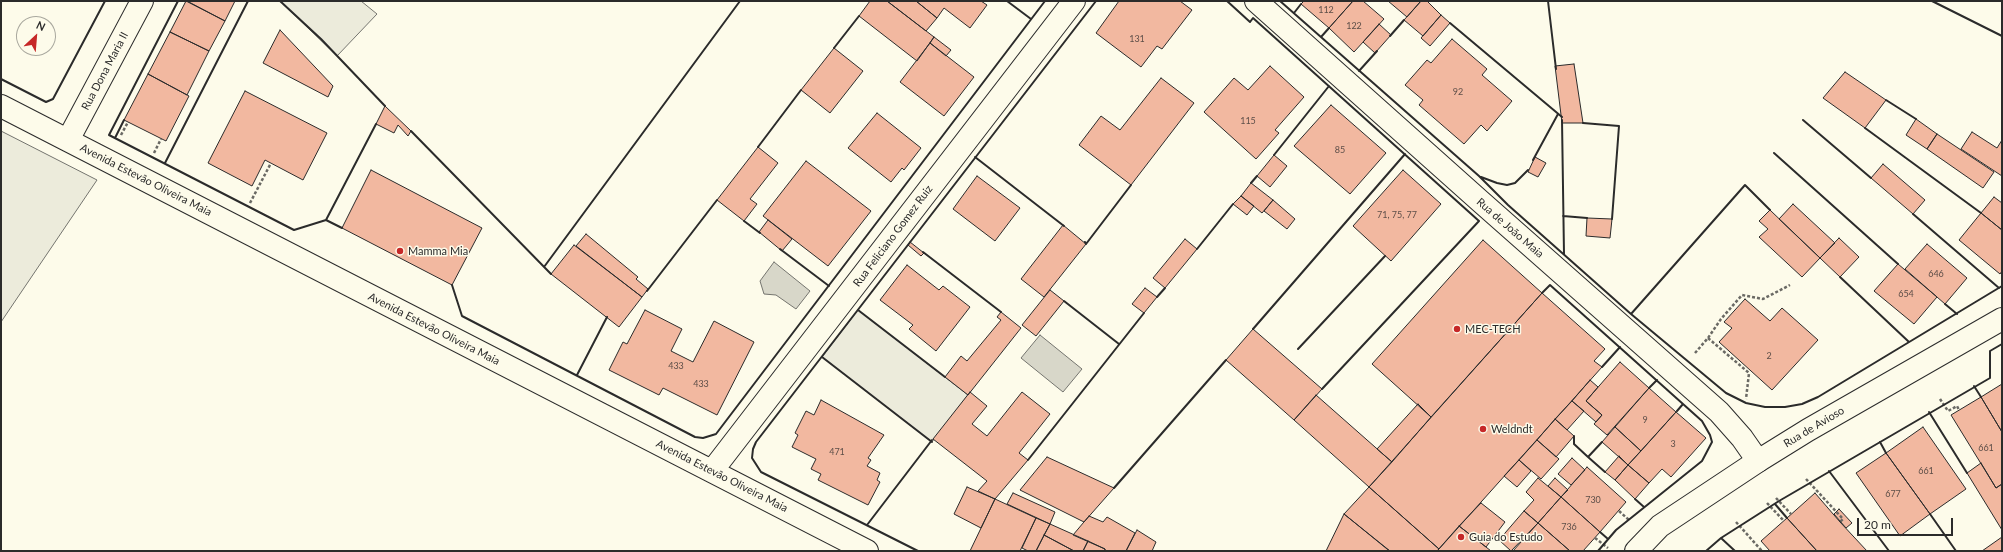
<!DOCTYPE html>
<html>
<head>
<meta charset="utf-8">
<style>
  body { margin:0 }
  #map { position:relative; width:2003px; height:552px; overflow:hidden; background:#fdfbea; font-family:Lato,sans-serif }
  canvas { display:block }
  .frame { position:absolute; inset:0; border:2px solid #2b2b2b; pointer-events:none }
  .north { position:absolute; left:16px; top:16px; width:40px; height:40px; box-sizing:border-box; background:#fdfbea; border:1px solid #a9a89e; border-radius:50%; rotate:26deg; font-size:11px; font-weight:700; line-height:16px; text-align:center; color:#2b2b2b }
  .north::after { content:''; display:block; margin:auto; width:14px; height:18px; background:#c62828; clip-path:polygon(50% 0,100% 100%,50% 72%,0 100%) }
  .scale { position:absolute; left:1857px; top:518px; width:96px; height:18px; box-sizing:border-box; border:2px solid #2b2b2b; border-top:0; padding-left:5px; font-size:12px; line-height:14px; white-space:nowrap; color:#2b2b2b; -webkit-text-stroke:3px #fdfbea; paint-order:stroke }
</style>
</head>
<body>
<div id="map">
<canvas width="2003" height="552"></canvas>
<div class="frame"></div>
<div class="north">N</div>
<div class="scale">20 m</div>
</div>
<script>
const c = document.querySelector('canvas').getContext('2d');
c.lineJoin = 'round';
function fill(path, color) { c.fillStyle = color; c.fill(path, 'evenodd'); }
const toPath = rows => new Path2D(rows.map(r => 'M' + r).join(''));
function strokePath(path, color, width, dash) { c.strokeStyle = color; c.lineWidth = width; c.lineCap = dash ? 'butt' : 'round'; c.setLineDash(dash || []); c.stroke(path); }
function drawText(font, color, halo, rows, align = 'center') {
  c.font = font + ' Lato,sans-serif'; c.lineWidth = 3; c.setLineDash([]); c.textBaseline = 'middle'; c.strokeStyle = halo; c.fillStyle = color; for (const [text, x, y, turn = 0] of rows) {
    c.save(); c.translate(x, y); c.rotate((+turn || 0) * Math.PI / 180); c.textAlign = isNaN(turn) ? turn : align; if (halo) c.strokeText(text, 0, 0); c.fillText(text, 0, 0); c.restore();
  }
}
const green = toPath([
  [280,1,361,1,377,14,337,56,280,1],
  [1,131,97,180,1,322,1,131],
  [858,310,968,395,932,442,822,357,858,310]
]);
const water = toPath([
  [774,262,810,291,796,309,776,295,764,294,760,281,774,262],
  [1040,335,1082,369,1063,392,1021,358,1040,335]
]);
const building = toPath([
  [186,1,225,21,209,51,170,32,186,1],
  [187,1,235,1,225,21,187,1],
  [870,1,887,1,934,37,917,61,859,16,870,1],
  [887,1,916,1,937,18,926,31,887,1],
  [916,1,981,1,987,5,970,28,944,8,937,18,916,1],
  [1119,1,1180,1,1192,10,1162,49,1157,46,1141,67,1096,33,1119,1],
  [1304,1,1353,1,1329,28,1301,4,1304,1],
  [1353,1,1363,1,1384,19,1354,52,1329,28,1353,1],
  [1388,1,1421,1,1407,17,1388,1],
  [1421,1,1427,1,1441,15,1423,36,1404,20,1421,1],
  [1441,15,1450,23,1430,46,1421,38,1441,15],
  [1379,24,1391,35,1375,53,1363,42,1379,24],
  [280,30,333,86,328,97,263,63,280,30],
  [170,32,209,51,187,95,148,74,170,32],
  [934,37,951,50,946,56,930,43,934,37],
  [1452,39,1487,69,1482,75,1512,101,1487,131,1481,125,1464,144,1419,105,1423,100,1405,85,1427,60,1431,63,1452,39],
  [930,43,974,77,944,116,900,82,930,43],
  [834,48,863,71,830,113,801,90,834,48],
  [1574,64,1583,123,1562,123,1555,66,1574,64],
  [1270,66,1304,97,1275,130,1279,133,1256,159,1204,112,1234,78,1248,90,1270,66],
  [1845,72,1886,100,1865,128,1823,98,1845,72],
  [148,74,189,96,166,141,124,120,148,74],
  [1161,78,1194,103,1131,185,1079,145,1101,116,1120,130,1161,78],
  [245,91,327,133,303,180,265,160,252,186,208,163,245,91],
  [1331,105,1386,153,1350,194,1294,146,1331,105],
  [385,106,411,131,408,136,398,125,394,133,376,124,385,106],
  [877,113,921,148,904,170,902,168,891,182,848,148,877,113],
  [1916,119,1937,134,1927,149,1906,135,1916,119],
  [1972,132,1997,148,2002,140,2002,176,1961,149,1972,132],
  [1937,134,1994,172,1983,188,1927,149,1937,134],
  [758,147,778,163,750,199,757,204,744,221,717,200,758,147],
  [1274,155,1287,166,1270,187,1257,176,1274,155],
  [1535,157,1546,163,1538,177,1528,172,1535,157],
  [806,161,871,211,828,266,763,216,806,161],
  [1883,164,1925,200,1913,214,1871,178,1883,164],
  [371,170,482,228,452,285,342,228,371,170],
  [1403,170,1441,204,1391,261,1353,226,1403,170],
  [977,176,1020,208,995,241,953,209,977,176],
  [1251,183,1273,200,1262,213,1241,196,1251,183],
  [1241,196,1254,206,1247,215,1233,204,1241,196],
  [1994,197,2002,203,2002,230,1981,213,1994,197],
  [1273,200,1295,219,1287,229,1264,211,1273,200],
  [1793,204,1835,243,1820,258,1779,219,1793,204],
  [1770,210,1820,258,1802,277,1759,237,1768,229,1759,221,1770,210],
  [1981,213,2002,230,2002,271,2000,274,1959,240,1981,213],
  [1587,218,1612,219,1610,238,1586,236,1587,218],
  [768,220,792,239,782,251,759,232,768,220],
  [1063,225,1086,244,1044,297,1021,279,1063,225],
  [586,234,638,277,636,279,648,289,642,297,576,246,586,234],
  [1839,238,1859,257,1840,277,1820,258,1839,238],
  [1185,239,1197,249,1165,288,1153,278,1185,239],
  [1483,240,1542,293,1431,417,1372,364,1483,240],
  [910,242,924,253,921,256,908,245,910,242],
  [1927,244,1967,278,1945,304,1905,269,1927,244],
  [574,245,642,297,619,327,551,274,574,245],
  [1898,264,1937,297,1914,324,1874,291,1898,264],
  [907,265,939,290,943,286,970,307,936,351,909,329,913,325,880,300,907,265],
  [1145,288,1157,297,1144,313,1132,304,1145,288],
  [1050,290,1064,301,1036,336,1022,325,1050,290],
  [1542,293,1605,349,1594,361,1602,367,1439,549,1369,487,1542,293],
  [1745,299,1770,321,1782,308,1818,340,1772,390,1719,342,1732,328,1724,322,1745,299],
  [645,310,682,329,671,351,693,362,714,321,754,342,717,415,663,388,659,395,609,370,623,342,627,344,645,310],
  [1001,312,1021,328,968,395,945,377,961,356,967,361,1001,320,997,317,1001,312],
  [1253,329,1322,389,1294,420,1226,360,1253,329],
  [1620,362,1649,388,1607,435,1594,424,1602,415,1586,401,1620,362],
  [1590,380,1598,387,1586,401,1602,415,1596,422,1572,401,1590,380],
  [2002,384,2002,432,1981,397,2002,384],
  [1649,388,1676,412,1641,451,1615,427,1649,388],
  [970,392,987,406,972,424,987,436,1022,392,1050,414,1019,453,1028,460,995,499,978,491,987,481,933,439,970,392],
  [1316,395,1392,462,1369,487,1294,420,1316,395],
  [1981,397,2002,432,2002,484,1996,488,1951,415,1981,397],
  [821,400,884,435,868,458,871,460,867,466,880,473,877,480,880,482,868,505,818,480,821,474,811,469,816,459,792,447,798,435,795,433,806,411,814,415,821,400],
  [1572,401,1584,411,1567,430,1555,419,1572,401],
  [1418,404,1431,417,1392,462,1377,449,1418,404],
  [1676,412,1706,438,1671,477,1662,469,1649,483,1628,465,1676,412],
  [1555,419,1574,436,1556,457,1537,440,1555,419],
  [1615,427,1641,451,1628,465,1602,442,1615,427],
  [1923,427,1966,489,1930,514,1886,453,1923,427],
  [1537,440,1559,459,1541,479,1519,460,1537,440],
  [1886,453,1930,514,1900,536,1856,473,1886,453],
  [1619,456,1628,465,1615,480,1605,472,1619,456],
  [1047,457,1114,488,1084,522,1020,490,1047,457],
  [1572,458,1585,470,1571,485,1558,474,1572,458],
  [1519,460,1531,471,1517,487,1504,476,1519,460],
  [1981,463,1996,488,2002,484,2002,530,1967,473,1981,463],
  [1628,465,1649,483,1635,499,1615,480,1628,465],
  [1587,467,1626,502,1600,532,1561,497,1587,467],
  [1538,478,1561,497,1538,523,1524,511,1534,500,1526,492,1538,478],
  [1555,478,1568,490,1561,497,1548,486,1555,478],
  [967,487,995,499,981,528,954,514,967,487],
  [1369,487,1439,549,1437,551,1390,551,1344,514,1369,487],
  [1013,493,1055,512,1050,524,1007,504,1013,493],
  [1815,493,1840,522,1867,551,1817,551,1787,518,1815,493],
  [1561,497,1600,532,1583,551,1570,551,1538,523,1561,497],
  [995,499,1036,518,1020,551,970,551,995,499],
  [1481,503,1505,522,1486,547,1459,526,1481,503],
  [1839,509,1852,523,1846,528,1834,514,1839,509],
  [1524,511,1538,523,1511,551,1499,540,1524,511],
  [1344,514,1387,549,1390,551,1326,551,1344,514],
  [1089,516,1103,522,1107,517,1135,533,1126,551,1105,551,1105,549,1073,535,1089,516],
  [1036,518,1050,524,1036,551,1028,551,1022,548,1036,518],
  [1787,518,1817,551,1770,551,1761,541,1787,518],
  [1538,523,1570,551,1513,551,1538,523],
  [1050,524,1088,541,1083,551,1074,551,1044,535,1050,524],
  [1459,526,1486,547,1491,551,1437,551,1459,526],
  [1137,530,1156,542,1152,551,1126,551,1137,530],
  [1044,535,1074,551,1036,551,1044,535],
  [2002,537,2002,551,1982,551,2002,537],
  [1088,541,1105,549,1105,551,1083,551,1088,541]
]);
const path = toPath([
  [121,135,128,122],
  [154,153,161,139],
  [250,203,271,163],
  [1708,338,1749,373,1746,399],
  [1695,353,1708,338,1721,319,1742,295,1763,299,1790,285],
  [1940,399,1948,411,1957,406,1959,410],
  [1806,479,1843,519,1840,522],
  [1776,498,1791,514],
  [1767,503,1784,521],
  [1619,511,1629,520],
  [1736,522,1762,551],
  [1595,538,1608,548]
]);
const street = toPath([
  [1256,1,1480,201,1719,412,1742,438,1758,461],
  [1,106,867,551],
  [68,140,142,1],
  [712,471,1074,1]
]);
const secondary = toPath([
  [1636,551,1660,526,1758,461,1808,430,2002,319]
]);
const wall = toPath([
  [178,1,109,135,294,230,326,220],
  [280,1,321,39,385,106],
  [1007,1,1031,19],
  [1227,1,1250,22,1253,18,1479,221,1322,389],
  [1280,1,1479,176,1508,205,1631,314,1726,393,1746,403,1765,407,1785,407,1802,404,1818,397,2002,286],
  [1548,1,1556,69],
  [1932,1,2002,36],
  [1294,13,1301,4],
  [1450,23,1562,117],
  [1390,36,1404,20],
  [1321,37,1329,28],
  [834,48,859,16],
  [1359,71,1377,51],
  [1,79,46,102,53,99,105,1],
  [1886,100,1916,119],
  [1562,120,1564,254],
  [1803,120,1871,178],
  [1583,123,1619,126,1612,219],
  [1865,128,1981,213],
  [411,131,551,274],
  [115,138,124,120],
  [758,147,801,90],
  [1774,153,1898,264],
  [1274,155,1329,86],
  [975,157,1064,226],
  [1533,160,1558,114],
  [165,163,248,1],
  [1481,177,1497,183,1507,185,1515,183,1528,170],
  [1251,183,1257,176],
  [1913,214,1999,288],
  [1563,216,1587,218],
  [744,221,760,233],
  [342,228,326,220,376,124],
  [1085,242,1086,244,1131,185],
  [780,249,829,286],
  [1197,249,1233,204],
  [923,252,1001,312],
  [544,267,740,1],
  [1840,277,1909,342],
  [452,285,462,316,695,437,703,438,716,434,1045,1],
  [647,291,717,200],
  [1542,293,1550,285,1702,421,1710,435,1712,442,1702,461,1616,530,1598,551],
  [1157,297,1165,288],
  [1064,301,1119,344],
  [1945,304,1957,314],
  [858,310,945,377],
  [1631,314,1745,185,1770,210],
  [1253,329,1405,154],
  [1298,349,1385,256],
  [822,357,932,442],
  [1602,367,1620,347],
  [577,375,607,317],
  [1974,386,1981,397],
  [1649,388,1657,380],
  [1677,411,1683,404],
  [1929,412,1967,473],
  [1574,436,1574,444,1588,457],
  [1602,442,1588,457,1605,472],
  [1880,442,1886,453],
  [1028,460,1144,313],
  [1829,471,1889,551],
  [1114,488,1226,360],
  [1635,499,1644,507],
  [1775,504,1787,518],
  [1930,514,1956,551],
  [867,525,932,440],
  [1600,532,1608,539],
  [1721,538,1735,551],
  [918,551,761,472,752,458,753,449,756,442,1096,1],
  [1706,551,1721,538,1779,501,1990,378,1990,351,2002,344]
]);
const markers = [
  [400,251,4,"#c62828"],
  [1457,329,4,"#c62828"],
  [1483,429,4,"#c62828"],
  [1461,537,4,"#c62828"]
];
const numberNames = [
  ["112",1326,10],
  ["122",1354,26],
  ["131",1137,39],
  ["92",1458,92],
  ["115",1248,121],
  ["85",1340,150],
  ["71, 75, 77",1397,215],
  ["646",1936,274],
  ["654",1906,294],
  ["2",1769,356],
  ["433",676,366],
  ["433",701,384],
  ["9",1645,420],
  ["3",1673,444],
  ["661",1986,448],
  ["471",837,452],
  ["661",1926,471],
  ["677",1893,494],
  ["730",1593,500],
  ["736",1569,527]
];
const streetNames = [
  ["Rua Dona Maria II",105,71,-62],
  ["Avenida Estevão Oliveira Maia",146,180,27],
  ["Rua de João Maia",1510,228,41],
  ["Rua Feliciano Gomez Ruiz",893,236,-53],
  ["Avenida Estevão Oliveira Maia",434,329,27],
  ["Rua de Avioso",1814,427,-31],
  ["Avenida Estevão Oliveira Maia",722,476,27]
];
const poiNames = [
  ["Mamma Mia",408,251],
  ["MEC-TECH",1465,329],
  ["Weldndt",1491,429],
  ["Guia do Estudo",1469,537]
];
fill(green, '#ecebdb');
strokePath(green, '#74746e', 1);
fill(water, '#d8d7c9');
strokePath(water, '#74746e', 1);
fill(building, '#f2b8a0');
strokePath(building, '#2b2b2b', 1);
strokePath(street, '#2b2b2b', 24);
strokePath(secondary, '#2b2b2b', 24);
strokePath(path, '#6a6964', 2.5, [3, 2]);
strokePath(street, '#fdfbea', 22);
strokePath(secondary, '#fdfbea', 22);
strokePath(wall, '#2b2b2b', 2);
for (const [x, y, r, color] of markers) { const dot = new Path2D(); dot.arc(x, y, r, 0, 2 * Math.PI); c.fillStyle = color; c.fill(dot); strokePath(dot, '#fdfbea', 1.5); }
drawText('9px', '#5d4e48', null, numberNames);
drawText('11px', '#2b2b2b', '#fdfbea', streetNames);
drawText('11px', '#2b2b2b', '#fdfbea', poiNames, 'left');
</script>
</body>
</html>
